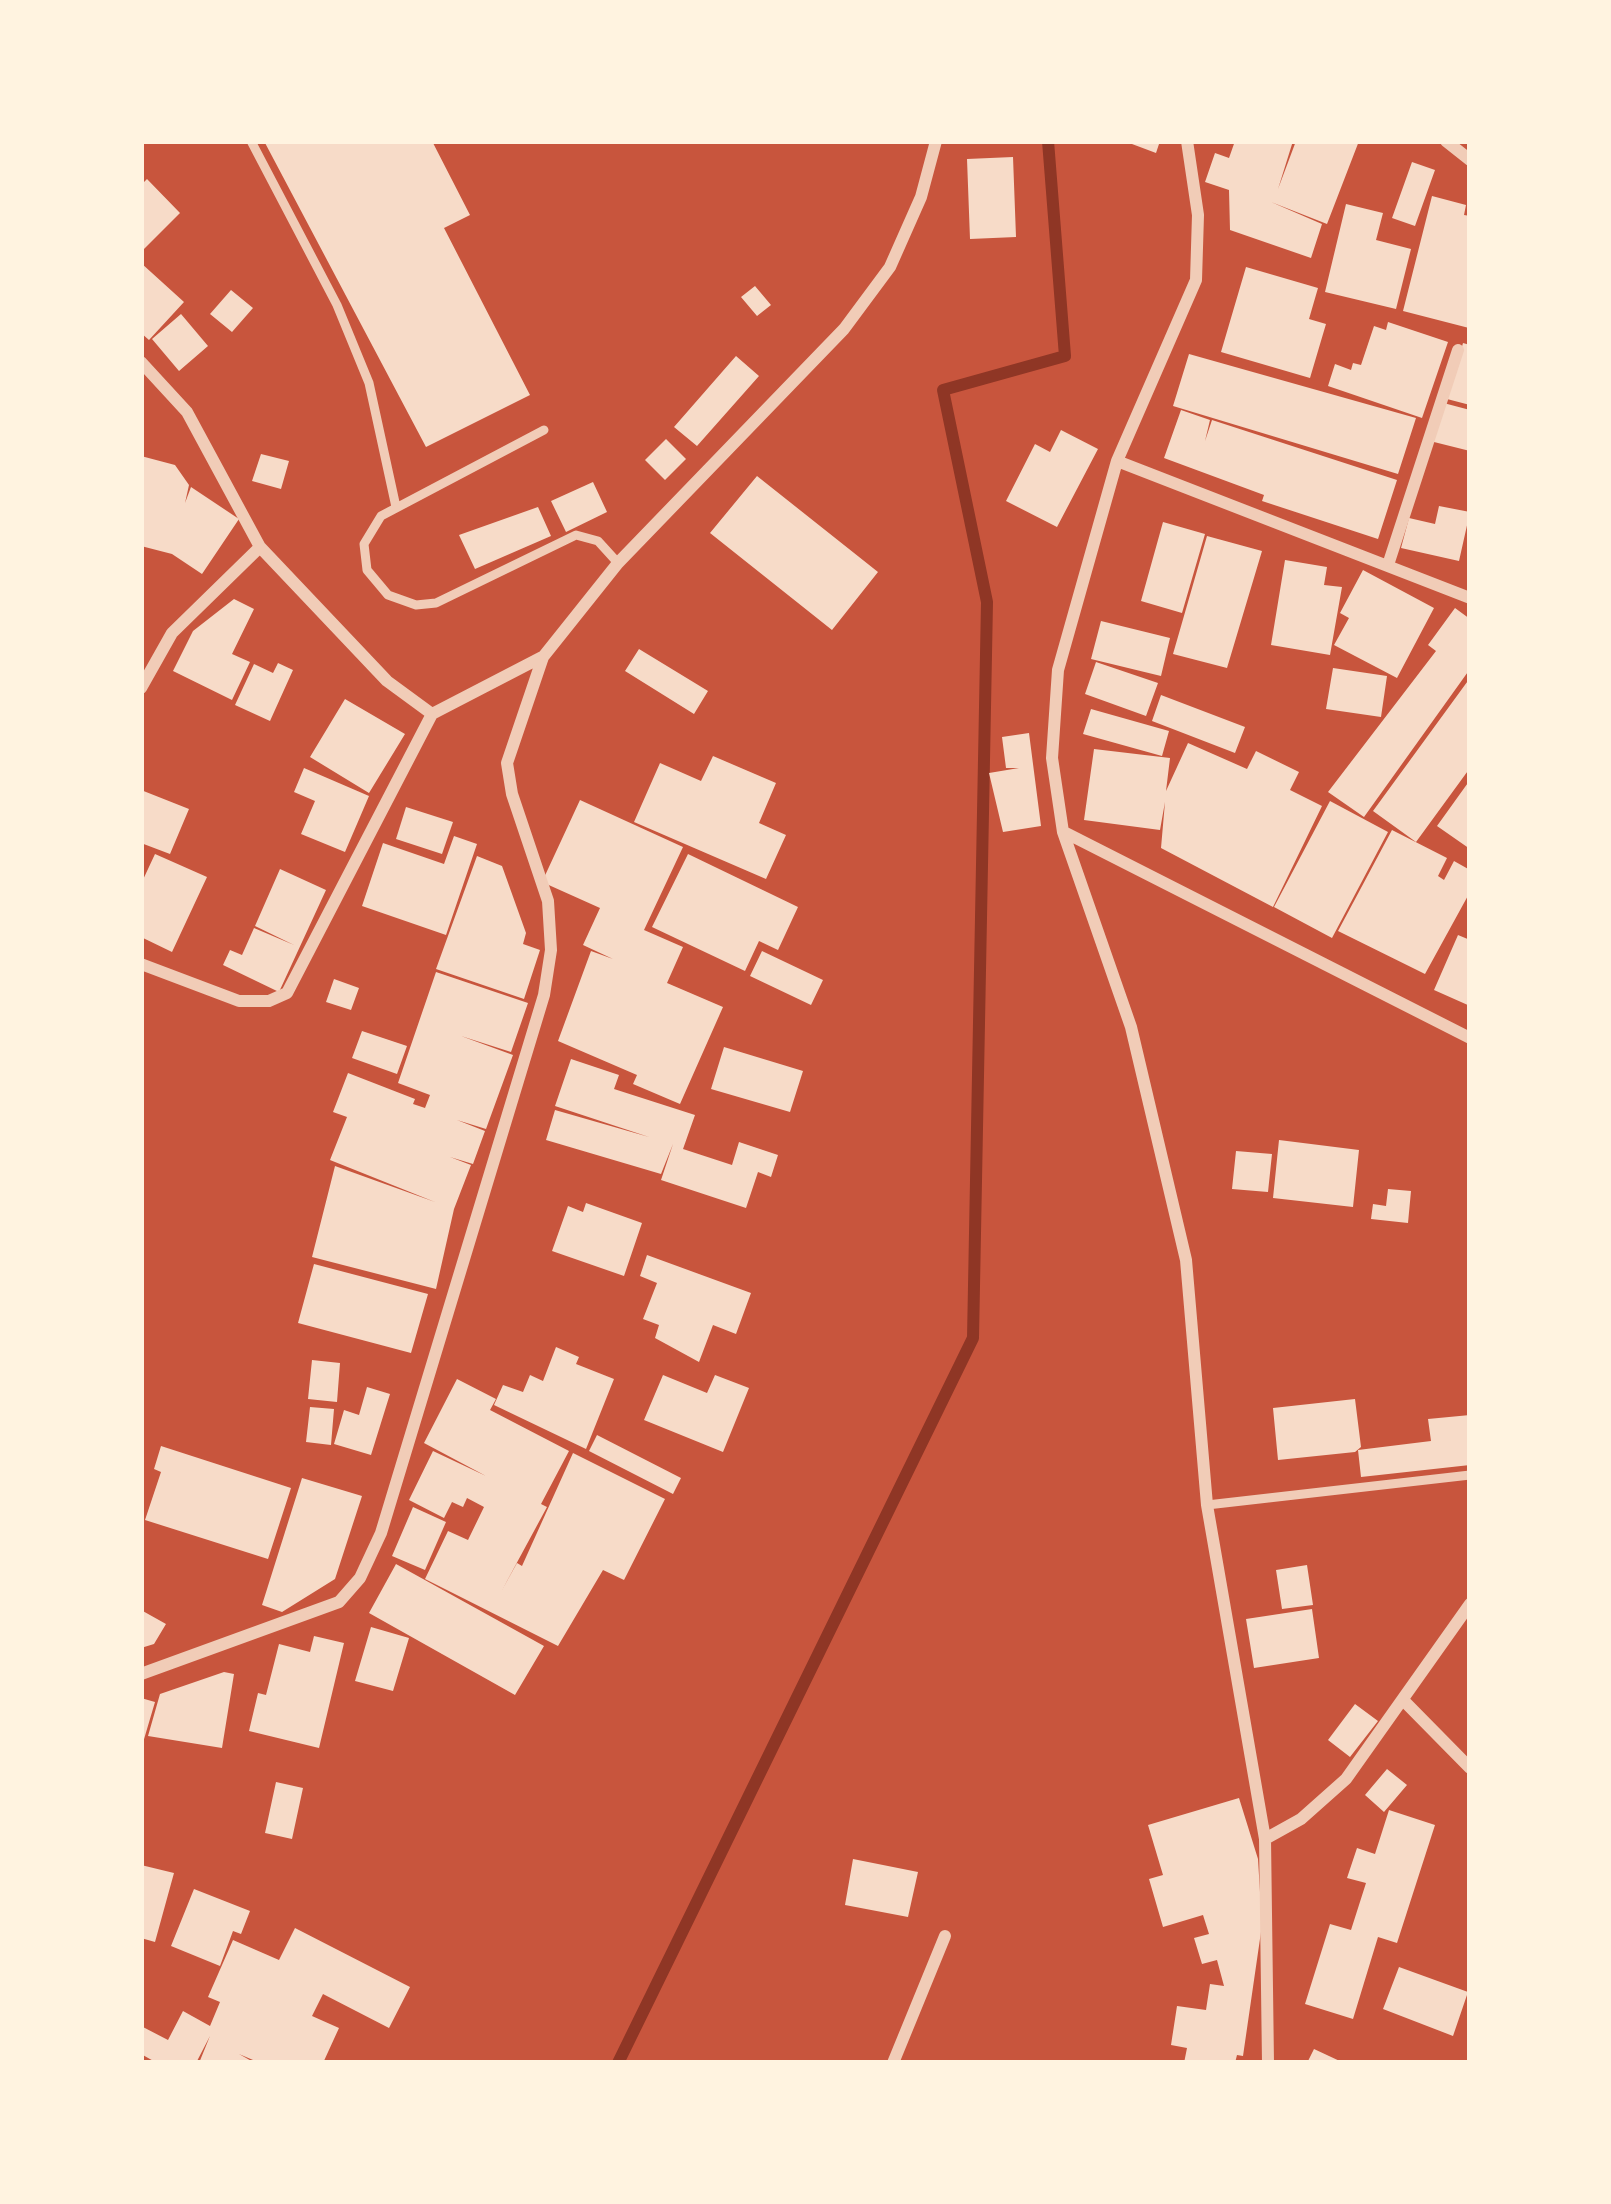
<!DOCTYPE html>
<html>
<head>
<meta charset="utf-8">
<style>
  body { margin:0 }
  #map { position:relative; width:1611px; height:2204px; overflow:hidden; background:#c8553d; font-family:Arial,sans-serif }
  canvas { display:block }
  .frame { position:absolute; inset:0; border:144px solid #fff3e0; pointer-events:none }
</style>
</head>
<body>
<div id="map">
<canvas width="1611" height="2204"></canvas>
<div class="frame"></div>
</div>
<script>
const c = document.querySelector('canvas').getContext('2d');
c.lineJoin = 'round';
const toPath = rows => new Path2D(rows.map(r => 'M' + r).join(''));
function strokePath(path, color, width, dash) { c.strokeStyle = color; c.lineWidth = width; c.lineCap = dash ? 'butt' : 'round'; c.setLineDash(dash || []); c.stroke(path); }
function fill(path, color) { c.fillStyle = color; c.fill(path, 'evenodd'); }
const stream = toPath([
  [618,2063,973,1338,987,602,943,390,1065,356,1048,141]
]);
const building = toPath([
  [264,141,432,141,470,215,444,228,530,395,426,447],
  [1124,141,1160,141,1156,153],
  [1235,141,1293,141,1278,189,1296,141,1359,141,1327,224,1271,202,1322,224,1311,258,1230,230,1229,190,1205,182,1215,153,1229,158],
  [1013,157,1016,237,970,239,967,159],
  [1412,162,1435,170,1415,226,1392,218],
  [147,179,180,213,141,252,141,185],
  [1432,196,1466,205,1464,215,1470,216,1469,328,1403,311],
  [1346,204,1383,213,1376,240,1411,249,1396,309,1325,292],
  [141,263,184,302,149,340,141,333],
  [1246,267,1318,288,1309,319,1326,324,1310,378,1221,352],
  [755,286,771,305,757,316,741,297],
  [231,290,253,308,232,332,210,314],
  [181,314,208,346,179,371,152,339],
  [1388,322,1448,342,1422,418,1328,386,1335,364,1351,370,1353,363,1361,365,1374,326,1386,330],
  [1463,343,1470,345,1470,405,1447,399],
  [1189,354,1416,418,1398,474,1173,406],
  [736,356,759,376,697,446,674,427],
  [1436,401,1470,410,1470,451,1426,440],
  [1181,410,1210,420,1205,441,1212,420,1397,480,1378,539,1262,501,1264,495,1164,458],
  [1061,430,1098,449,1057,527,1006,501,1035,444,1050,452],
  [666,439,686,459,665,480,645,460],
  [261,454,289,461,281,489,252,481],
  [141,456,175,465,189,485,185,503,191,487,239,519,202,574,172,554,141,546],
  [757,476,878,572,832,630,710,533],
  [593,482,607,512,566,532,551,501],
  [1439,506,1470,512,1459,561,1401,548,1409,518,1435,524],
  [538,507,551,536,475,569,459,535],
  [1163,522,1205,534,1182,613,1141,601],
  [1207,536,1262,551,1227,668,1173,654],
  [1285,560,1327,567,1324,585,1342,587,1330,655,1271,645],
  [1363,570,1434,608,1397,678,1334,645,1349,618,1340,613],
  [234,599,254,609,232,654,250,662,232,700,173,671,193,631],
  [1455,608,1470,619,1470,669,1364,817,1328,792,1436,651,1428,645],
  [1101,621,1170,638,1161,676,1091,659],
  [639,649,708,691,694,714,625,671],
  [1096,662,1158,683,1146,716,1085,694],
  [278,663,293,670,270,721,235,705,254,664,273,673],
  [1333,668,1387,676,1381,717,1326,709],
  [1470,678,1470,768,1416,842,1373,811],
  [1161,695,1245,727,1235,753,1152,721],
  [345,699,405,734,369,793,310,757],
  [1091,709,1169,731,1162,756,1083,734],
  [1029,733,1041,826,1003,832,989,773,1019,768,1006,768,1002,737],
  [1188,743,1247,769,1256,751,1299,772,1290,790,1322,806,1273,907,1161,848,1165,802,1160,830,1084,820,1094,749,1170,758,1166,791],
  [713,756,776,783,759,823,786,835,766,879,634,822,660,763,701,781],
  [304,768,369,796,345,852,301,834,315,801,294,792],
  [1470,780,1470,849,1437,826],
  [141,790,189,809,170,854,141,843],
  [580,800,683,847,644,930,683,947,667,983,723,1007,680,1104,633,1084,637,1075,558,1041,591,951,613,959,583,945,600,908,542,882],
  [1330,801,1388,832,1332,938,1274,907],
  [406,807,453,822,442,854,396,839],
  [1392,830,1447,858,1438,876,1444,880,1454,861,1470,870,1470,892,1425,974,1338,931],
  [454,836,477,844,446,935,362,906,383,843,444,864],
  [155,854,207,877,172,952,141,937,141,884],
  [688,854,798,907,778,950,759,941,745,971,652,927],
  [477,856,502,866,526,933,523,944,540,950,524,999,436,969],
  [280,869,326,890,279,992,223,965,230,950,242,955,254,928,294,945,255,926],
  [1458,935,1470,940,1470,1006,1434,990],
  [762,951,823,980,811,1005,750,976],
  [436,972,528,1003,511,1052,461,1036,513,1055,486,1129,457,1120,485,1131,473,1164,450,1157,471,1165,454,1209,436,1289,312,1257,335,1166,435,1202,330,1160,347,1117,333,1112,348,1073,415,1099,413,1104,425,1108,430,1095,398,1083],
  [334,979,359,988,351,1010,326,1002],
  [362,1031,407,1046,397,1074,352,1058],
  [724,1047,803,1071,790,1112,711,1089],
  [571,1059,619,1075,614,1089,695,1115,683,1149,732,1165,739,1142,778,1155,771,1177,758,1172,746,1208,661,1180,673,1144,661,1174,546,1140,555,1110,649,1137,555,1106],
  [1279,1140,1359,1150,1353,1207,1273,1198],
  [1236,1151,1272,1154,1268,1192,1232,1189],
  [1388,1189,1411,1191,1408,1223,1371,1219,1373,1204,1386,1206],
  [586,1203,642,1223,624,1276,552,1251,568,1206,583,1212],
  [647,1255,751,1293,736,1334,713,1325,699,1362,655,1338,659,1325,643,1319,657,1283,640,1276],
  [314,1264,428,1294,411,1353,298,1323],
  [556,1347,579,1357,576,1364,614,1379,586,1449,494,1405,503,1385,523,1392,530,1375,543,1381],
  [312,1360,340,1363,337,1402,308,1399],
  [663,1375,707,1393,715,1375,749,1388,723,1452,644,1420],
  [457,1379,496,1399,490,1410,569,1451,541,1504,547,1507,501,1592,517,1563,522,1566,573,1453,665,1499,624,1580,603,1570,558,1646,425,1579,448,1531,468,1540,484,1507,467,1498,463,1507,452,1502,444,1518,409,1500,433,1451,486,1476,424,1443],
  [367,1387,390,1394,371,1455,334,1444,344,1410,359,1415],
  [1355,1399,1361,1447,1355,1452,1278,1460,1273,1408],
  [310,1407,334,1409,331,1445,306,1442],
  [1470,1415,1470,1465,1361,1477,1358,1450,1431,1441,1428,1419],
  [597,1435,681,1478,673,1494,589,1451],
  [161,1446,291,1488,268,1559,145,1520,161,1472,154,1469],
  [302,1478,362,1496,335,1579,282,1612,262,1605],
  [413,1507,446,1522,425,1570,392,1556],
  [396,1564,544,1646,515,1695,369,1613],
  [1307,1565,1313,1605,1282,1609,1276,1570],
  [1312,1609,1319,1658,1254,1668,1246,1619],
  [141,1610,166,1624,154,1644,141,1648],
  [371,1627,409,1638,393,1691,355,1681],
  [314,1636,344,1643,319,1748,249,1731,258,1693,266,1695,279,1644,310,1652],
  [224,1672,234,1674,222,1748,148,1736,160,1694],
  [141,1698,155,1702,142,1746,141,1746],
  [1355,1704,1378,1721,1350,1757,1328,1740],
  [1387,1769,1407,1785,1384,1812,1365,1795],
  [276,1782,303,1788,292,1839,265,1833],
  [1239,1798,1258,1859,1262,1925,1243,2056,1237,2055,1235,2063,1184,2063,1187,2048,1171,2045,1177,2006,1206,2010,1210,1984,1224,1986,1217,1960,1202,1964,1194,1938,1209,1934,1203,1915,1163,1927,1149,1879,1163,1875,1148,1825],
  [1389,1810,1435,1825,1397,1943,1378,1937,1353,2019,1305,2004,1330,1924,1351,1930,1366,1883,1347,1878,1357,1848,1375,1854],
  [853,1859,918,1872,908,1917,845,1905],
  [141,1865,174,1873,155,1942,141,1938],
  [194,1889,250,1911,241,1934,233,1931,220,1966,171,1946],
  [295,1928,410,1987,389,2028,323,1994,312,2016,339,2028,323,2063,260,2063,239,2054,255,2063,199,2063,210,2036,196,2063,157,2063,141,2054,141,2026,168,2040,183,2011,210,2026,220,2002,208,1997,233,1940,279,1960],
  [1399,1967,1468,1992,1453,2036,1383,2009],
  [1314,2049,1344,2063,1307,2063]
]);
const service = toPath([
  [251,141,337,305,369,383,396,507],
  [544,430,381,516,364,544,367,570,388,595,416,605,436,603,576,535,598,541,618,563],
  [1207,1505,1470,1475]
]);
const minor = toPath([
  [1187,141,1198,215,1196,280,1117,461,1058,670,1052,758,1063,832,1131,1027,1186,1260,1207,1505,1265,1839,1268,2063],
  [1446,141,1470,160],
  [141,362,187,412,260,547,387,681,432,714],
  [1117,461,1470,598],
  [1388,565,1458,350],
  [141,688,172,633,260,547],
  [1064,832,1470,1038],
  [141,964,239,1001,269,1001,287,993,432,714,542,657],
  [141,1674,339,1602,360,1578,381,1533,544,995,551,950,548,901,512,794,507,763,543,657,618,563,844,329,890,267,921,197,936,141],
  [1405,1702,1470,1768],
  [1265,1839,1301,1819,1346,1779,1470,1604],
  [893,2063,945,1936]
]);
strokePath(stream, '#8f3625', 12);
fill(building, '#f7dbc8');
strokePath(service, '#f1ccb7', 9);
strokePath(minor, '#f1ccb7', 12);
</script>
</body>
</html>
